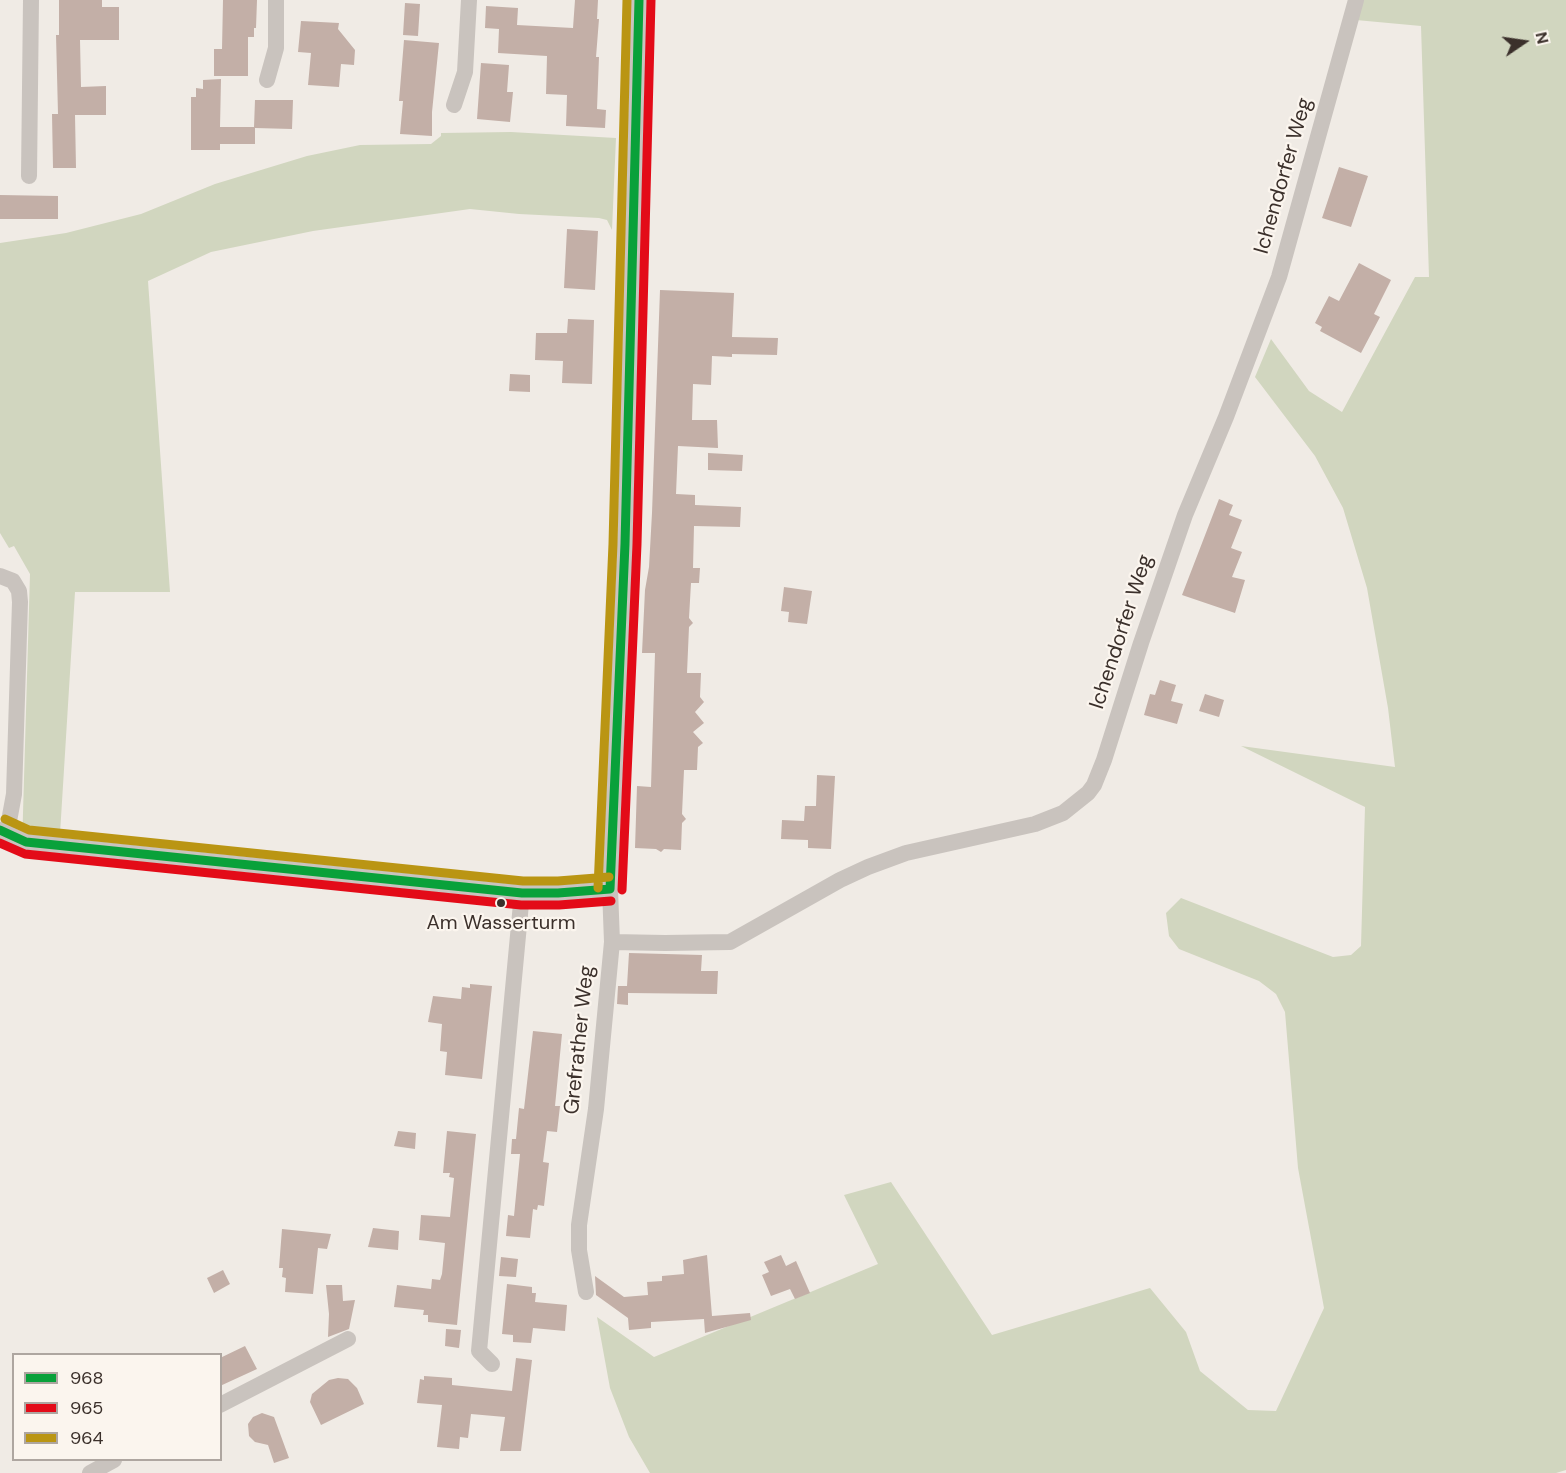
<!DOCTYPE html>
<html>
<head>
<meta charset="utf-8">
<style>
  body { margin:0 }
  #map { position:relative; width:1566px; height:1473px; overflow:hidden; background:#f0ebe5; font-family:"DM Sans",sans-serif }
  canvas { display:block }
  .legend { position:absolute; left:12px; top:1353px; width:210px; height:108px; box-sizing:border-box; background:#fbf5ee; border:2px solid #aea6a0; margin:0; padding:8px 10px; list-style:none; font-size:18px; color:#3b302b }
  .legend li { display:flex; align-items:center; gap:12px; height:30px }
  .legend b { width:30px; border:2px solid #aea6a0 }
  .north { position:absolute; left:1494px; top:12px; width:60px; height:60px; -webkit-text-stroke:4px #fbf5ee; paint-order:stroke; rotate:77deg; font-size:16px; font-weight:700; line-height:24px; text-align:center; color:#3b302b }
  .north::after { content:''; display:block; margin:auto; width:21px; height:27px; background:#3b302b; clip-path:polygon(50% 0,100% 100%,50% 72%,0 100%) }
</style>
</head>
<body>
<div id="map">
<canvas width="1566" height="1473"></canvas>
<ul class="legend">
<li><b style="height:8px;background:#09a13a"></b>968</li>
<li><b style="height:8px;background:#e30b18"></b>965</li>
<li><b style="height:8px;background:#ba9513"></b>964</li>
</ul>
<div class="north">N</div>
</div>
<script>
const c = document.querySelector('canvas').getContext('2d');
c.lineJoin = 'round';
function fill(path, color) { c.fillStyle = color; c.fill(path, 'evenodd'); }
const toPath = rows => new Path2D(rows.map(r => 'M' + r).join(''));
function strokePath(path, color, width, dash) { c.strokeStyle = color; c.lineWidth = width; c.lineCap = dash ? 'butt' : 'round'; c.setLineDash(dash || []); c.stroke(path); }
function drawText(font, color, halo, rows, align = 'center') {
  c.font = font + ' "DM Sans",sans-serif'; c.lineWidth = 4.5; c.setLineDash([]); c.textBaseline = 'middle'; c.strokeStyle = halo; c.fillStyle = color; for (const [text, x, y, turn = 0] of rows) {
    c.save(); c.translate(x, y); c.rotate((+turn || 0) * Math.PI / 180); c.textAlign = isNaN(turn) ? turn : align; if (halo) c.strokeText(text, 0, 0); c.fillText(text, 0, 0); c.restore();
  }
}
const green = toPath([
  [1361,0,1566,0,1566,1470,1556,1473,650,1473,629,1437,610,1388,597,1317,654,1357,878,1264,844,1195,891,1182,992,1335,1150,1288,1186,1332,1200,1371,1248,1410,1276,1411,1324,1308,1298,1168,1285,1012,1276,994,1259,981,1179,949,1169,936,1166,913,1181,898,1333,957,1351,955,1361,946,1365,807,1241,746,1395,767,1388,708,1367,588,1343,508,1315,456,1255,377,1271,339,1309,391,1342,412,1415,277,1429,277,1421,26,1356,20],
  [511,132,616,138,612,230,607,220,599,218,519,214,470,209,313,231,211,252,148,281,170,592,75,592,59,850,22,847,30,574,14,546,9,548,0,533,0,243,66,233,141,214,215,184,307,156,360,145,431,144,441,136,441,133]
]);
const building = toPath([
  [59,0,102,0,102,7,119,7,119,40,80,40,81,87,106,86,106,115,75,115,76,168,53,168,52,114,58,114,56,35,59,35],
  [223,0,257,0,256,28,254,28,254,37,248,37,248,76,214,76,214,49,222,49],
  [575,0,598,0,597,19,599,19,596,57,599,57,597,109,606,110,605,128,566,126,567,95,546,94,547,56,498,53,499,29,485,28,486,6,518,8,517,25,573,28],
  [405,3,420,4,418,36,403,35],
  [301,21,339,23,338,29,355,50,354,65,341,64,339,87,308,85,311,53,298,52],
  [404,40,439,43,432,112,432,136,400,134,403,101,399,101],
  [481,63,509,65,507,92,513,92,510,122,477,119],
  [221,79,220,127,254,127,255,100,293,100,292,129,255,128,255,144,220,144,220,150,191,150,191,97,196,97,196,88,203,89,203,80],
  [1339,167,1368,176,1351,227,1322,218],
  [0,195,58,196,58,219,0,219],
  [567,229,598,231,595,290,564,288],
  [1359,263,1391,280,1374,314,1380,317,1361,353,1320,331,1322,327,1315,323,1329,296,1339,301],
  [660,290,734,293,732,337,778,338,777,355,732,354,732,357,712,356,711,385,693,384,692,420,717,420,718,448,678,446,676,494,695,495,695,505,741,507,740,527,694,526,693,568,700,568,699,583,691,583,689,618,693,623,689,627,687,673,701,673,700,697,704,702,695,712,704,723,693,732,703,743,698,747,697,770,684,770,682,814,686,819,682,823,681,850,664,849,661,852,656,849,635,848,637,786,651,787,655,653,642,653,645,590,649,567,652,513],
  [568,319,594,320,592,384,562,383,563,361,535,360,536,333,567,333],
  [510,374,530,375,530,392,509,391],
  [708,453,743,455,742,471,708,470],
  [1219,499,1233,505,1229,515,1242,520,1231,548,1242,552,1232,577,1245,580,1235,613,1182,595],
  [784,587,812,591,807,624,788,622,789,612,781,611],
  [1160,680,1176,685,1171,701,1183,704,1177,724,1144,715,1150,694,1155,695],
  [1205,694,1224,700,1219,717,1199,711],
  [817,775,835,776,831,849,808,848,808,840,781,839,782,820,804,821,805,806,816,806],
  [629,953,702,955,701,971,718,971,717,994,628,993,628,1005,617,1004,618,986,627,986],
  [470,984,492,986,482,1079,445,1075,447,1052,440,1051,442,1024,428,1022,433,996,461,999,462,987,470,988],
  [533,1031,562,1034,555,1106,560,1106,557,1132,547,1131,543,1162,549,1163,544,1206,538,1205,537,1210,533,1209,530,1238,506,1236,508,1215,514,1216,520,1154,511,1154,512,1139,516,1139,519,1108,524,1109],
  [398,1131,416,1133,415,1149,394,1146],
  [447,1131,476,1134,457,1325,428,1322,428,1315,423,1315,424,1310,394,1307,397,1285,431,1289,432,1279,440,1280,442,1274,445,1243,419,1240,421,1215,450,1217,454,1178,449,1177,450,1173,443,1173],
  [373,1228,399,1231,398,1250,368,1247],
  [282,1229,331,1234,327,1249,318,1248,313,1294,285,1292,286,1278,282,1277,283,1268,279,1268],
  [707,1255,712,1316,750,1313,751,1320,705,1333,704,1319,651,1322,651,1328,629,1330,628,1318,596,1295,595,1276,624,1297,648,1295,647,1282,662,1281,662,1276,684,1274,683,1260],
  [781,1255,786,1266,796,1261,810,1293,795,1299,790,1289,771,1296,762,1275,769,1272,764,1262],
  [501,1257,518,1259,516,1277,499,1276],
  [223,1270,230,1284,214,1293,207,1278],
  [507,1284,532,1287,532,1293,536,1293,535,1302,567,1305,565,1331,533,1328,531,1343,513,1342,513,1335,502,1334],
  [326,1285,342,1285,343,1301,355,1300,349,1329,328,1337,329,1314],
  [446,1329,461,1330,459,1348,445,1346],
  [245,1346,257,1369,220,1386,220,1358],
  [516,1358,532,1360,521,1451,500,1451,505,1417,471,1414,468,1438,460,1437,459,1449,437,1447,442,1405,417,1403,420,1379,424,1380,424,1376,452,1378,452,1385,512,1391],
  [338,1378,348,1379,357,1388,364,1404,321,1425,310,1402,312,1394,329,1380],
  [262,1413,274,1417,289,1458,274,1463,268,1445,255,1442,249,1436,248,1424,253,1417]
]);
const street = toPath([
  [267,80,276,48,276,0],
  [454,105,465,72,469,0],
  [29,176,31,0],
  [0,576,13,581,19,591,20,602,14,794,7,832],
  [0,830,26,842,522,893,558,893,610,889],
  [612,942,665,943,730,942,840,880,868,867,906,853,1035,824,1063,813,1088,793,1094,785,1104,760,1141,643,1185,515,1226,417,1279,277,1356,0],
  [586,1292,579,1250,579,1225,596,1109,612,942,610,889,625,544,639,0],
  [492,1364,479,1351,522,893],
  [220,1405,348,1339],
  [90,1473,114,1460]
]);
const bus1 = toPath([
  [0,830,26,842,522,893,558,893,610,889],
  [610,889,625,544,639,0]
]);
const bus2 = toPath([
  [0,843,25,854,521,905,559,905,611,901],
  [622,890,637,544,651,0]
]);
const bus3 = toPath([
  [5,819,29,830,523,881,558,881,609,877],
  [598,888,613,544,627,0]
]);
const markers = [
  [501,903,5,"#3b302b"]
];
const busNames = [
  ["Am Wasserturm",501,924]
];
const streetNames = [
  ["Ichendorfer Weg",1284,176,-74],
  ["Ichendorfer Weg",1122,632,-72],
  ["Grefrather Weg",580,1040,-84]
];
fill(green, '#d1d6bf');
fill(building, '#c3afa7');
strokePath(street, '#c9c3be', 16);
strokePath(bus1, '#09a13a', 9);
strokePath(bus2, '#e30b18', 9);
strokePath(bus3, '#ba9513', 9);
for (const [x, y, r, color] of markers) { const dot = new Path2D(); dot.arc(x, y, r, 0, 2 * Math.PI); c.fillStyle = color; c.fill(dot); strokePath(dot, '#fbf5ee', 2); }
drawText('20px', '#3b302b', '#fbf5ee', busNames);
drawText('21px', '#3b302b', '#fbf5ee', streetNames);
</script>
</body>
</html>
